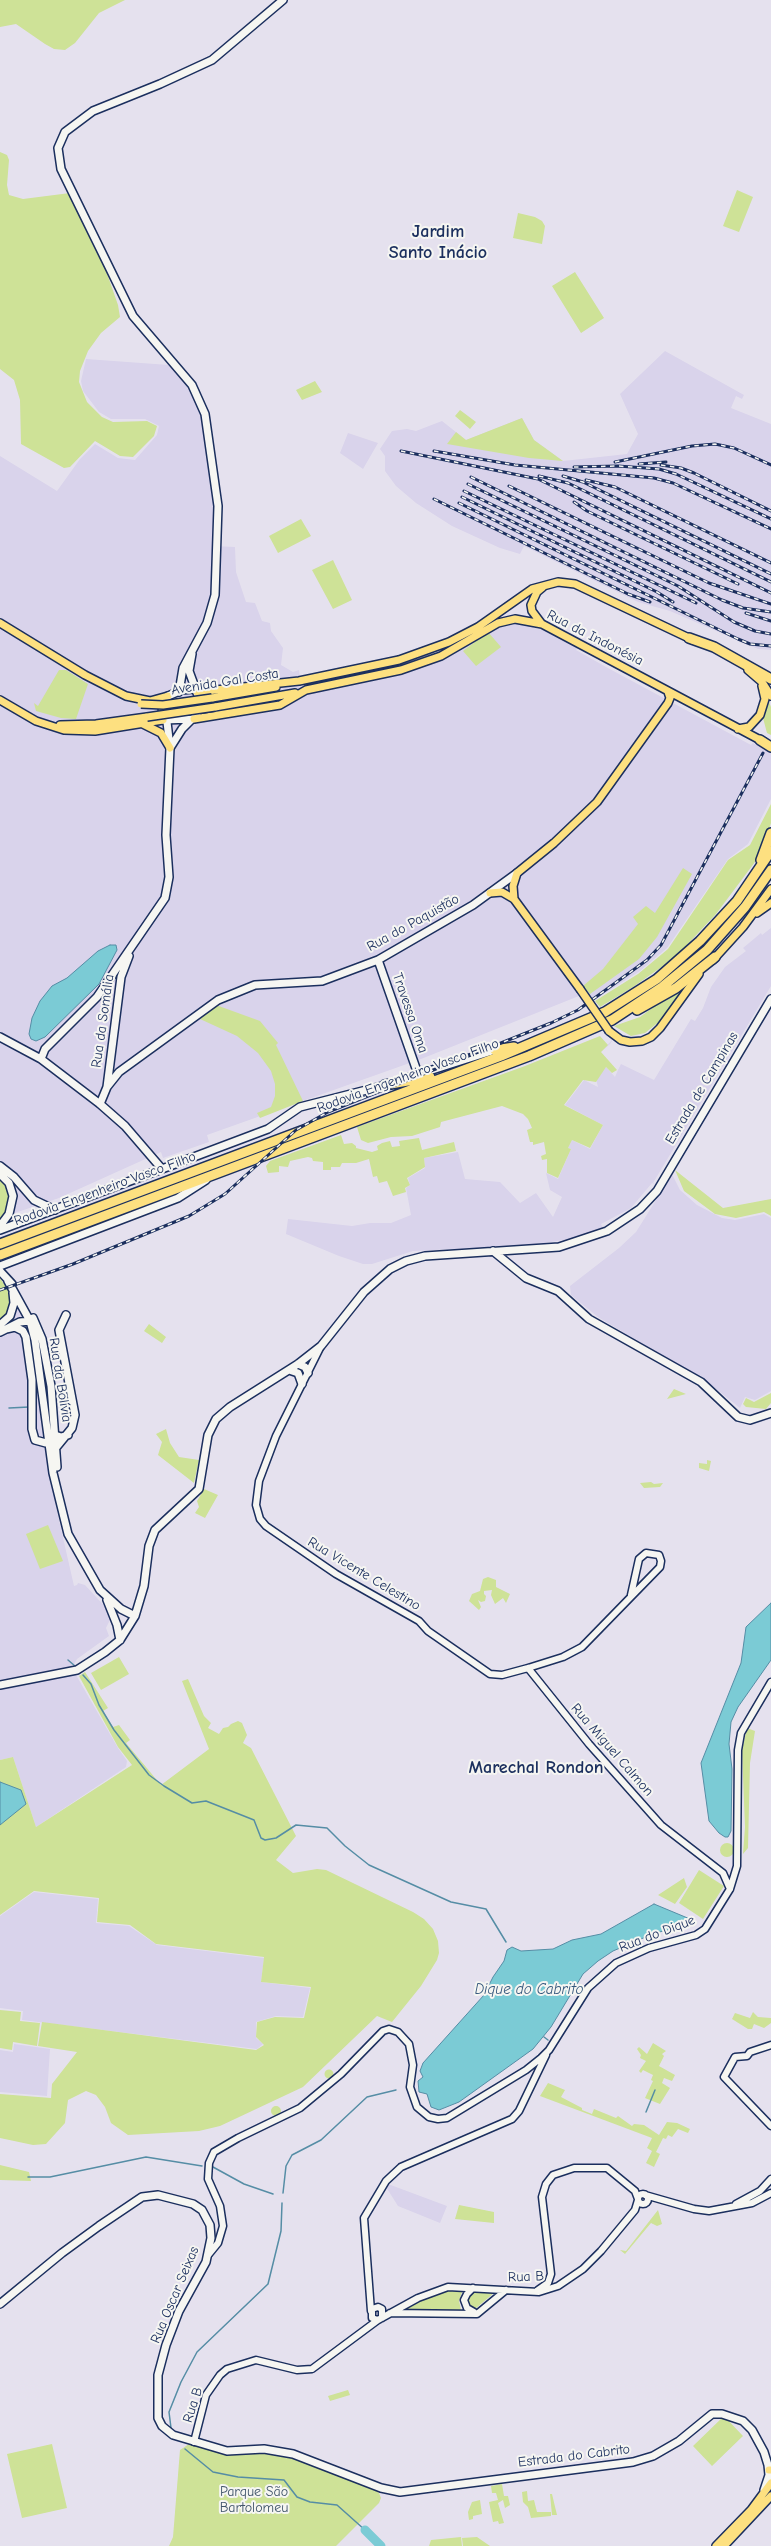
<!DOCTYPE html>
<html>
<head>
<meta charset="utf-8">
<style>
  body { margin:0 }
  canvas { display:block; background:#e5e1ee }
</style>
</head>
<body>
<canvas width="771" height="2546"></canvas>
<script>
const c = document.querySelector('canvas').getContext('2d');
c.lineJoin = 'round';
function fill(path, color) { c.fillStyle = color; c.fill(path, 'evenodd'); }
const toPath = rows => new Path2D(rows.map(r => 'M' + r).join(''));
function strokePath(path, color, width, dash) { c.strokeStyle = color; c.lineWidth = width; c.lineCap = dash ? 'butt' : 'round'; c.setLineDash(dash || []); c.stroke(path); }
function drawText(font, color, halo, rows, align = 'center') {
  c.font = font + ' "Comic Neue",sans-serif'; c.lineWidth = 4; c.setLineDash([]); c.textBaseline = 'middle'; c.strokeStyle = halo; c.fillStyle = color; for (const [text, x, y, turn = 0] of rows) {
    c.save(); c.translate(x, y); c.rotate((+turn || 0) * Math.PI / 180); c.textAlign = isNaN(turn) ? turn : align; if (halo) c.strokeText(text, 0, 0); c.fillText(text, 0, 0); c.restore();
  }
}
const built = toPath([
  [665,351,744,395,742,399,736,396,731,408,771,424,771,650,758,649,670,611,638,602,524,546,520,554,500,548,452,526,416,503,396,486,385,471,385,456,380,449,392,431,407,429,416,431,442,421,466,440,522,418,534,440,563,461,627,454,638,434,620,394],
  [86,359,169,365,177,372,197,402,201,409,215,509,213,546,235,547,236,572,246,602,255,603,262,621,270,623,271,631,283,648,281,665,293,672,299,670,301,687,386,676,458,651,487,631,504,625,519,623,549,632,578,647,576,650,606,667,751,745,753,743,771,752,771,799,748,844,728,859,667,948,640,971,586,1005,612,1041,610,1044,601,1052,618,1070,621,1064,654,1080,691,1019,695,1021,703,1008,711,987,725,967,746,951,743,948,761,933,762,935,771,928,771,986,653,1183,663,1189,672,1174,680,1190,697,1205,722,1218,735,1220,764,1214,771,1218,771,1391,755,1400,745,1397,740,1408,710,1384,598,1317,571,1295,570,1286,619,1248,636,1232,663,1189,652,1183,631,1208,601,1224,603,1228,567,1242,563,1240,525,1246,413,1251,372,1264,363,1264,339,1256,286,1234,288,1219,352,1226,370,1223,391,1223,411,1215,406,1188,410,1185,408,1178,425,1168,424,1158,458,1152,465,1179,500,1182,520,1203,536,1193,553,1217,562,1197,550,1190,546,1173,558,1179,571,1149,568,1148,572,1140,590,1149,603,1125,565,1105,584,1080,598,1087,596,1079,606,1067,615,1077,618,1070,601,1052,612,1040,579,996,421,1059,207,1135,209,1142,163,1158,161,1152,59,1198,0,1218,0,456,57,491,80,459,95,444,118,458,135,460,157,435,159,426,145,419,111,419,99,412,83,391,81,381],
  [348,433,378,443,363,469,340,453],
  [0,1277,10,1288,34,1336,44,1371,48,1408,50,1467,56,1507,74,1586,77,1585,78,1583,85,1585,109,1611,110,1620,106,1628,109,1636,77,1659,72,1668,118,1748,127,1761,126,1767,36,1827,13,1757,0,1760],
  [34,1892,98,1899,96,1923,129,1926,157,1945,264,1958,261,1982,310,1988,303,2017,276,2016,256,2022,256,2038,263,2044,257,2049,22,2020,23,2011,0,2008,0,1916],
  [14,2044,50,2049,47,2096,0,2092,0,2050,13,2052],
  [388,2184,447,2206,440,2223,398,2206,386,2187]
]);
const green = toPath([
  [0,0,125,0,99,13,75,43,65,50,54,49,45,44,16,24,0,27],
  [0,152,7,155,9,160,7,185,9,195,23,199,70,193,103,262,118,305,120,317,101,333,88,351,80,371,79,382,87,402,102,417,113,422,147,421,157,426,154,436,133,457,120,456,95,441,70,467,64,468,21,444,20,400,14,380,0,369],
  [737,190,753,197,739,232,723,226],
  [518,213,535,217,542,221,545,226,542,244,513,238],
  [575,272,604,318,581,333,552,286],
  [315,381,322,392,302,400,296,390],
  [460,410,476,422,470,429,455,416],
  [522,418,534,440,563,461,529,458,447,444,456,432,466,440],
  [301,519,311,536,278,553,269,536],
  [333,560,352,600,333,609,312,570],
  [488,632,501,647,476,666,463,651],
  [59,670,66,670,88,684,76,719,61,718,36,711,34,703,38,706],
  [769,702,771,707,771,735,767,733,763,718],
  [771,804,771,823,761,854,716,914,683,949,663,966,633,987,600,1007,595,1001,638,974,668,949,728,860,750,845],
  [683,868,692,874,657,937,639,959,590,994,583,986,603,969,638,924,633,917,646,906,655,913],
  [688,982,660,1021,645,1033,631,1036,614,1026,640,1017],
  [216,1005,260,1021,278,1043,276,1045,303,1101,260,1118,257,1113,271,1107,275,1096,275,1084,271,1071,258,1053,237,1036,200,1019],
  [600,1036,608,1045,601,1052,617,1070,612,1073,606,1067,596,1082,583,1080,564,1105,603,1125,590,1148,572,1140,568,1148,571,1149,558,1178,547,1173,547,1159,542,1160,541,1156,546,1154,544,1142,533,1145,533,1142,530,1142,527,1130,532,1128,528,1119,523,1114,502,1106,441,1122,440,1127,412,1136,391,1137,368,1143,361,1140,357,1127,525,1066],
  [341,1135,344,1144,352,1143,356,1146,356,1148,372,1152,378,1150,377,1146,382,1143,390,1141,392,1147,400,1146,399,1141,419,1138,422,1150,454,1142,456,1151,424,1158,425,1167,407,1178,410,1185,405,1188,406,1192,393,1196,387,1181,379,1183,377,1176,373,1177,369,1159,356,1163,342,1163,340,1167,331,1167,331,1170,323,1170,323,1162,313,1161,312,1158,308,1157,290,1161,288,1167,279,1166,279,1172,268,1173,266,1166,270,1161],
  [675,1170,723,1208,771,1199,771,1216,764,1212,736,1218,715,1214,684,1191],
  [0,1177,4,1182,9,1196,5,1212,0,1219],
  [0,1278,12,1296,10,1311,0,1322],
  [149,1324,166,1337,162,1343,144,1331],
  [674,1389,686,1394,667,1399],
  [771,1393,771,1403,766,1409,746,1407,743,1404,746,1398,754,1402],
  [166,1429,170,1443,179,1457,199,1460,194,1483,158,1455,162,1442,156,1434],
  [707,1460,711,1461,709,1471,699,1468,699,1463,707,1464],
  [651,1482,654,1484,663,1483,660,1487,644,1488,640,1483],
  [204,1489,218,1495,205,1518,195,1513,199,1507,197,1501],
  [48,1525,63,1561,40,1569,26,1534],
  [488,1577,496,1580,496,1587,510,1594,506,1603,503,1598,495,1604,491,1595,492,1590,484,1591,484,1588,484,1594,486,1596,485,1601,481,1602,478,1600,481,1607,479,1610,469,1601,472,1594,480,1591,483,1579],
  [119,1657,129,1674,101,1690,91,1673],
  [85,1672,108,1708,103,1711,113,1727,119,1725,130,1740,126,1743,161,1785,209,1749,182,1681,188,1679,204,1716,211,1723,208,1728,219,1734,223,1728,228,1727,231,1724,238,1721,242,1723,247,1735,243,1743,251,1748,296,1836,276,1860,293,1873,317,1869,326,1870,413,1912,424,1919,433,1929,438,1941,439,1953,437,1960,421,1986,392,2022,377,2016,303,2087,220,2126,199,2131,128,2135,111,2123,105,2107,96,2095,86,2091,68,2100,65,2123,46,2144,33,2145,0,2138,0,2094,51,2098,52,2084,77,2052,38,2046,42,2022,256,2050,264,2045,256,2037,257,2022,275,2017,304,2018,311,1987,261,1982,264,1957,156,1944,130,1925,97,1922,99,1898,34,1891,0,1915,0,1760,13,1757,36,1827,132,1765,118,1747,79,1676],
  [747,1728,755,1731,750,1763,748,1848,743,1854,745,1827,742,1750],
  '720 1850a7 7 0 1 1 14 0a7 7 0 1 1-14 0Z',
  [699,1870,724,1886,703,1919,679,1903],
  [684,1878,687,1887,675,1904,658,1895],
  [0,2010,21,2012,20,2021,40,2023,37,2046,13,2042,12,2050,0,2048],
  [753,2012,758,2017,771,2018,771,2023,764,2028,754,2024,752,2029,748,2029,732,2019,735,2013,750,2018],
  [653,2043,666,2051,662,2054,664,2056,659,2066,675,2075,672,2081,664,2078,662,2083,670,2088,660,2104,645,2098,653,2081,651,2080,653,2075,643,2070,641,2073,639,2071,646,2061,640,2058,641,2055,637,2049,639,2047,647,2054],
  '324.5 2074a4.5 4.5 0 1 1 9 0a4.5 4.5 0 1 1-9 0Z',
  [548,2083,565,2090,561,2097,582,2108,582,2110,592,2114,594,2109,616,2118,618,2116,632,2126,634,2124,644,2125,659,2135,667,2122,677,2123,690,2129,688,2133,678,2129,672,2137,668,2135,666,2139,663,2138,656,2152,660,2154,654,2167,646,2163,652,2151,647,2148,652,2138,540,2096],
  '271 2111a5 5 0 1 1 10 0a5 5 0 1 1-10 0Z',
  [0,2165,29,2172,31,2181,0,2180],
  [459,2205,494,2212,494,2223,455,2219],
  [658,2210,662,2224,657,2226,651,2223,625,2254,620,2250,626,2251],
  [451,2290,494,2293,475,2309,470,2307,468,2303,469,2293,462,2292,459,2301,461,2310,400,2310,421,2299],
  [348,2390,350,2395,330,2401,328,2396],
  [724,2416,743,2436,712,2466,693,2446],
  [52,2444,67,2508,22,2518,7,2454],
  [189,2444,235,2455,256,2452,296,2459,371,2487,379,2493,381,2498,379,2503,336,2546,169,2546,173,2537,180,2450],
  [502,2484,504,2496,508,2496,510,2505,505,2508,503,2500,498,2503,504,2523,499,2524,498,2521,493,2522,489,2502,498,2500,496,2493,492,2493,491,2486],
  [527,2491,528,2501,534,2500,537,2512,551,2512,551,2516,531,2518,528,2507,523,2502,522,2492],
  [550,2494,552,2494,557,2515,552,2515],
  [480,2500,482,2514,473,2516,473,2519,469,2520,468,2512,472,2502],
  [461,2537,462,2546,429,2546,431,2540],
  [477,2537,490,2546,463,2546,462,2538]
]);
const water = toPath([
  [110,945,116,945,117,950,99,984,45,1037,36,1041,31,1039,29,1034,32,1018,40,1001,52,986,67,978,98,951,110,945],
  [771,1603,771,1660,738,1707,731,1722,729,1744,732,1769,731,1831,728,1837,725,1837,719,1833,709,1821,701,1763,741,1663,746,1627,771,1603],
  [0,1782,21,1790,26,1804,0,1825,0,1782],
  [654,1904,690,1919,693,1924,655,1933,613,1951,598,1961,583,1974,551,2027,533,2049,459,2102,439,2110,431,2107,427,2094,419,2092,418,2081,423,2077,420,2071,423,2063,484,1995,493,1977,504,1961,507,1950,512,1947,521,1951,553,1949,572,1940,601,1934,654,1904]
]);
const stream = toPath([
  [9,1408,29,1407],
  [68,1660,75,1666],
  [83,1675,91,1684,99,1705,114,1730,149,1775,164,1786,192,1803,206,1801,254,1820,261,1838,265,1840,276,1838,296,1825,327,1828,345,1846,369,1865,451,1902,486,1909,506,1942],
  [544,2037,548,2040],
  [646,2112,655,2090],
  [213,2167,244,2184,273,2194],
  [28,2177,50,2177,146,2157,202,2166],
  [283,2193,286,2166,292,2155,321,2140,367,2097,396,2090],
  [171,2428,169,2412,181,2382,197,2352,268,2284,281,2231,282,2203],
  [185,2449,213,2472,238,2477,284,2480,297,2497,310,2502,337,2505,365,2530]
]);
const river = toPath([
  [365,2530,381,2546]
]);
const tertiary = toPath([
  [320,1348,276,1436,259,1481,256,1505,260,1519,266,1526,336,1574,419,1621,428,1631,490,1674,502,1675,528,1668,563,1657,582,1647,660,1567,661,1561,659,1555,646,1553,639,1559,631,1595],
  [528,1668,589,1744,661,1825,723,1873,730,1889],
  [771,2045,750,2052,747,2056,735,2057,724,2077,771,2126],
  '638 2199a5 5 0 1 1 10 0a5 5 0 1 1-10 0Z',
  [645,2195,694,2209,709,2211,752,2203,771,2193],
  [736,2204,760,2191,771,2179],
  [209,2254,218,2243,223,2226,220,2206,208,2179,209,2163,214,2152,238,2138,300,2108,341,2074,383,2031,389,2029,398,2032,409,2044,413,2065,410,2087,417,2107,429,2117,438,2119,447,2118,526,2070,541,2058,549,2050,588,1988,616,1963,649,1948,696,1935,705,1929,730,1889,737,1866,738,1750,741,1733,771,1682],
  [473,2288,467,2294,464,2300,467,2308,474,2312],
  [538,2290,548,2283,551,2274,542,2197,546,2184,553,2175,574,2168,607,2168,635,2191,638,2199],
  [371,2311,364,2218,386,2181,401,2167,512,2119,519,2111,546,2055],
  [390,2313,477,2314,506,2290],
  [382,2318,382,2309,378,2307,372,2309,372,2318,378,2320,418,2298,448,2287,539,2292,558,2286,583,2269,601,2251,635,2210,638,2200],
  [194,2442,206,2395,220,2375,227,2369,256,2360,297,2370,312,2369,378,2320]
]);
const secondary = toPath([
  [192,654,189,671,200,701,198,712,193,719,163,720,162,706,168,696,182,690,194,689],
  [179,692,183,668,207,623,215,595,218,506,205,414,192,385,133,316,61,169,58,148,65,132,93,111,160,84,212,60,283,0],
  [170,748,182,729,191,720],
  [378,960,418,1074],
  [0,1037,41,1059,100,1104,125,1126,162,1169],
  [41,1059,45,1049,97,997,165,898,169,877,166,835,170,748,167,722],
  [407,1078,495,1050],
  [107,1087,119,1072,218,1000,255,985,322,981,378,960,473,905,517,873],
  [100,1104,107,1087,121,977,129,956],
  [0,1166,14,1177,34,1200,55,1210],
  [0,1174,9,1183,13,1196,9,1214,0,1226],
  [0,1230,268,1129,300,1107,390,1084],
  [493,1251,526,1278,558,1291,589,1319,701,1382,738,1417,750,1420,771,1413],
  [0,1266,178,1198,206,1180],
  [0,1271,12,1284],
  [8,1281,30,1321,35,1340,53,1473,68,1534,100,1590,121,1609,135,1616],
  [33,1318,42,1339,51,1386,57,1467],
  [0,1325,10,1316,14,1303,13,1293],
  [6,1329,15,1327,23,1331,26,1337,32,1380,32,1429,35,1440,46,1443,55,1435,61,1437,68,1435],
  [0,1332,20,1322,30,1321],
  [298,1364,305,1367,308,1373],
  [289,1370,298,1373,302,1384],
  [54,1450,72,1428,75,1415,59,1330,66,1315],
  [107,1600,117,1625,120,1640],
  [0,1685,77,1670,105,1652,120,1640,135,1616,144,1586,149,1546,155,1530,199,1489,208,1435,216,1419,230,1407,298,1364,321,1346,364,1292,390,1269,406,1261,425,1256,559,1247,607,1231,640,1209,657,1191,771,999],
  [0,2304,62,2253,99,2226,142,2197,158,2195,193,2204,202,2210,210,2225,211,2238,206,2262,179,2311,166,2345,158,2375,158,2418,162,2426,173,2435,227,2451,264,2449,293,2454,381,2488,400,2492,633,2462,653,2456,679,2441,712,2414,722,2414,743,2421,752,2430,764,2452,768,2465,769,2475,764,2490]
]);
const primary = toPath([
  [0,623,85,675,126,696,150,701,168,696],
  [541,623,532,611,531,605,537,592,543,587],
  [748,670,762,682,771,696],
  [197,692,299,681,399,660,449,642,478,627,532,589,558,582,575,584,693,640],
  [212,698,276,687],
  [0,700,36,721,64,730,95,731,163,720],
  [215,707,295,693],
  [194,719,280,705,306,690,401,670,441,656,498,623,515,619,542,624,764,742],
  [143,724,161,733,170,748],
  [60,725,96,724,147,717],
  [738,729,749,727,760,715,765,699,762,686],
  [490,893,502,892,514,899,580,989],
  [514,899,513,886,517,873,554,843,597,802,668,703,670,698,668,692],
  [757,913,771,903],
  [713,960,743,927,771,889],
  [609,1031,621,1040,630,1042,642,1041,651,1037,660,1028,699,974],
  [769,2470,771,2470],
  [716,2546,751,2510,771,2483],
  [724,2546,771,2496]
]);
const motorway = toPath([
  [689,638,714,647,771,679],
  [760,740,771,747],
  [761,860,771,833],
  [637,1010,676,988,715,957],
  [495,1050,514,1047],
  [385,1085,430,1077],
  [0,1244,501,1056,605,1012,657,979,700,941,737,901,771,851],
  [0,1255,529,1056,612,1020,662,987,707,950,745,907,771,870]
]);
const rail = toPath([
  [401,451,538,479,771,593],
  [434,451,515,465,654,478,673,483,771,529],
  [615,462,692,446,715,444,734,448,771,465],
  [639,464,666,462],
  [661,465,681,468,694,473,771,511],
  [574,467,618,466,659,469,676,474,771,519],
  [539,476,568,483,771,582],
  [563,476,583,482,771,574],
  [471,477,722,600,743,608,771,612],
  [586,480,615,487,771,563],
  [468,484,678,586,734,622,755,631,771,634],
  [509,486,709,583,771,604],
  [464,491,696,603],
  [462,497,657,592,673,602],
  [434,499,628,594,650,602],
  [574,502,587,511,738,584],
  [459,503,738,639,750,644,771,646],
  [746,613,771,621],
  [0,1290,73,1264,189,1216,225,1194,296,1130,328,1112,551,1023,578,1010,647,960,661,945,763,753]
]);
const primaryBridge = toPath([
  [141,704,163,705,212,698],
  [147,717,215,707],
  [580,989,609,1031]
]);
const streetNames = [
  ["Rua da Indonésia",595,638,27],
  ["Avenida Gal Costa",225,682,-9],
  ["Rua do Paquistão",413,923,-29],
  ["Travessa Oma",410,1013,71],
  ["Rua da Somália",103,1021,-82],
  ["Rodovia Engenheiro Vasco Filho",408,1076,-20],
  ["Estrada de Campinas",702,1088,-59],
  ["Rodovia Engenheiro Vasco Filho",105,1189,-20],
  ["Rua da Bolívia",60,1380,81],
  ["Rua Vicente Celestino",364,1574,31],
  ["Rua Miguel Calmon",612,1750,49],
  ["Rua do Dique",657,1934,-21],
  ["Rua B",526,2277,-2],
  ["Rua Oscar Seixas",175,2295,-67],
  ["Rua B",193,2405,-72],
  ["Estrada do Cabrito",574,2456,-7]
];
const parkNames = [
  ["Parque São",254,2492],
  ["Bartolomeu",254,2508]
];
const waterNames = [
  ["Dique do Cabrito",529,1990]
];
const districtNames = [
  ["Jardim",438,232],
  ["Santo Inácio",438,253],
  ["Marechal Rondon",536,1768]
];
fill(built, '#d9d3eb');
fill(green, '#cee297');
fill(water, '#7bcbd5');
strokePath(water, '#558da5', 1);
strokePath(stream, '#558da5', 1.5);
strokePath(river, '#7bcbd5', 9);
strokePath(tertiary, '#1b2f5e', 9);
strokePath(secondary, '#1b2f5e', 10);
strokePath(primary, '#1b2f5e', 10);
strokePath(motorway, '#1b2f5e', 12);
strokePath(tertiary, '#f6f6f2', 6);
strokePath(secondary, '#f6f6f2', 7);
strokePath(primary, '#fde080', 7);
strokePath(motorway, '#fde080', 9);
strokePath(rail, '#1b2f5e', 3);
strokePath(rail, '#f6f6f2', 1.5, [4.5]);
strokePath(primaryBridge, '#1b2f5e', 10, []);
strokePath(primaryBridge, '#fde080', 7);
drawText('14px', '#1b2f5e', '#f6f6f2', streetNames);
drawText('14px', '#3f5369', '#f6f6f2', parkNames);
drawText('italic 15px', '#33567c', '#f6f6f2', waterNames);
drawText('bold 18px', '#1b2f5e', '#f6f6f2', districtNames);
</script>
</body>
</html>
